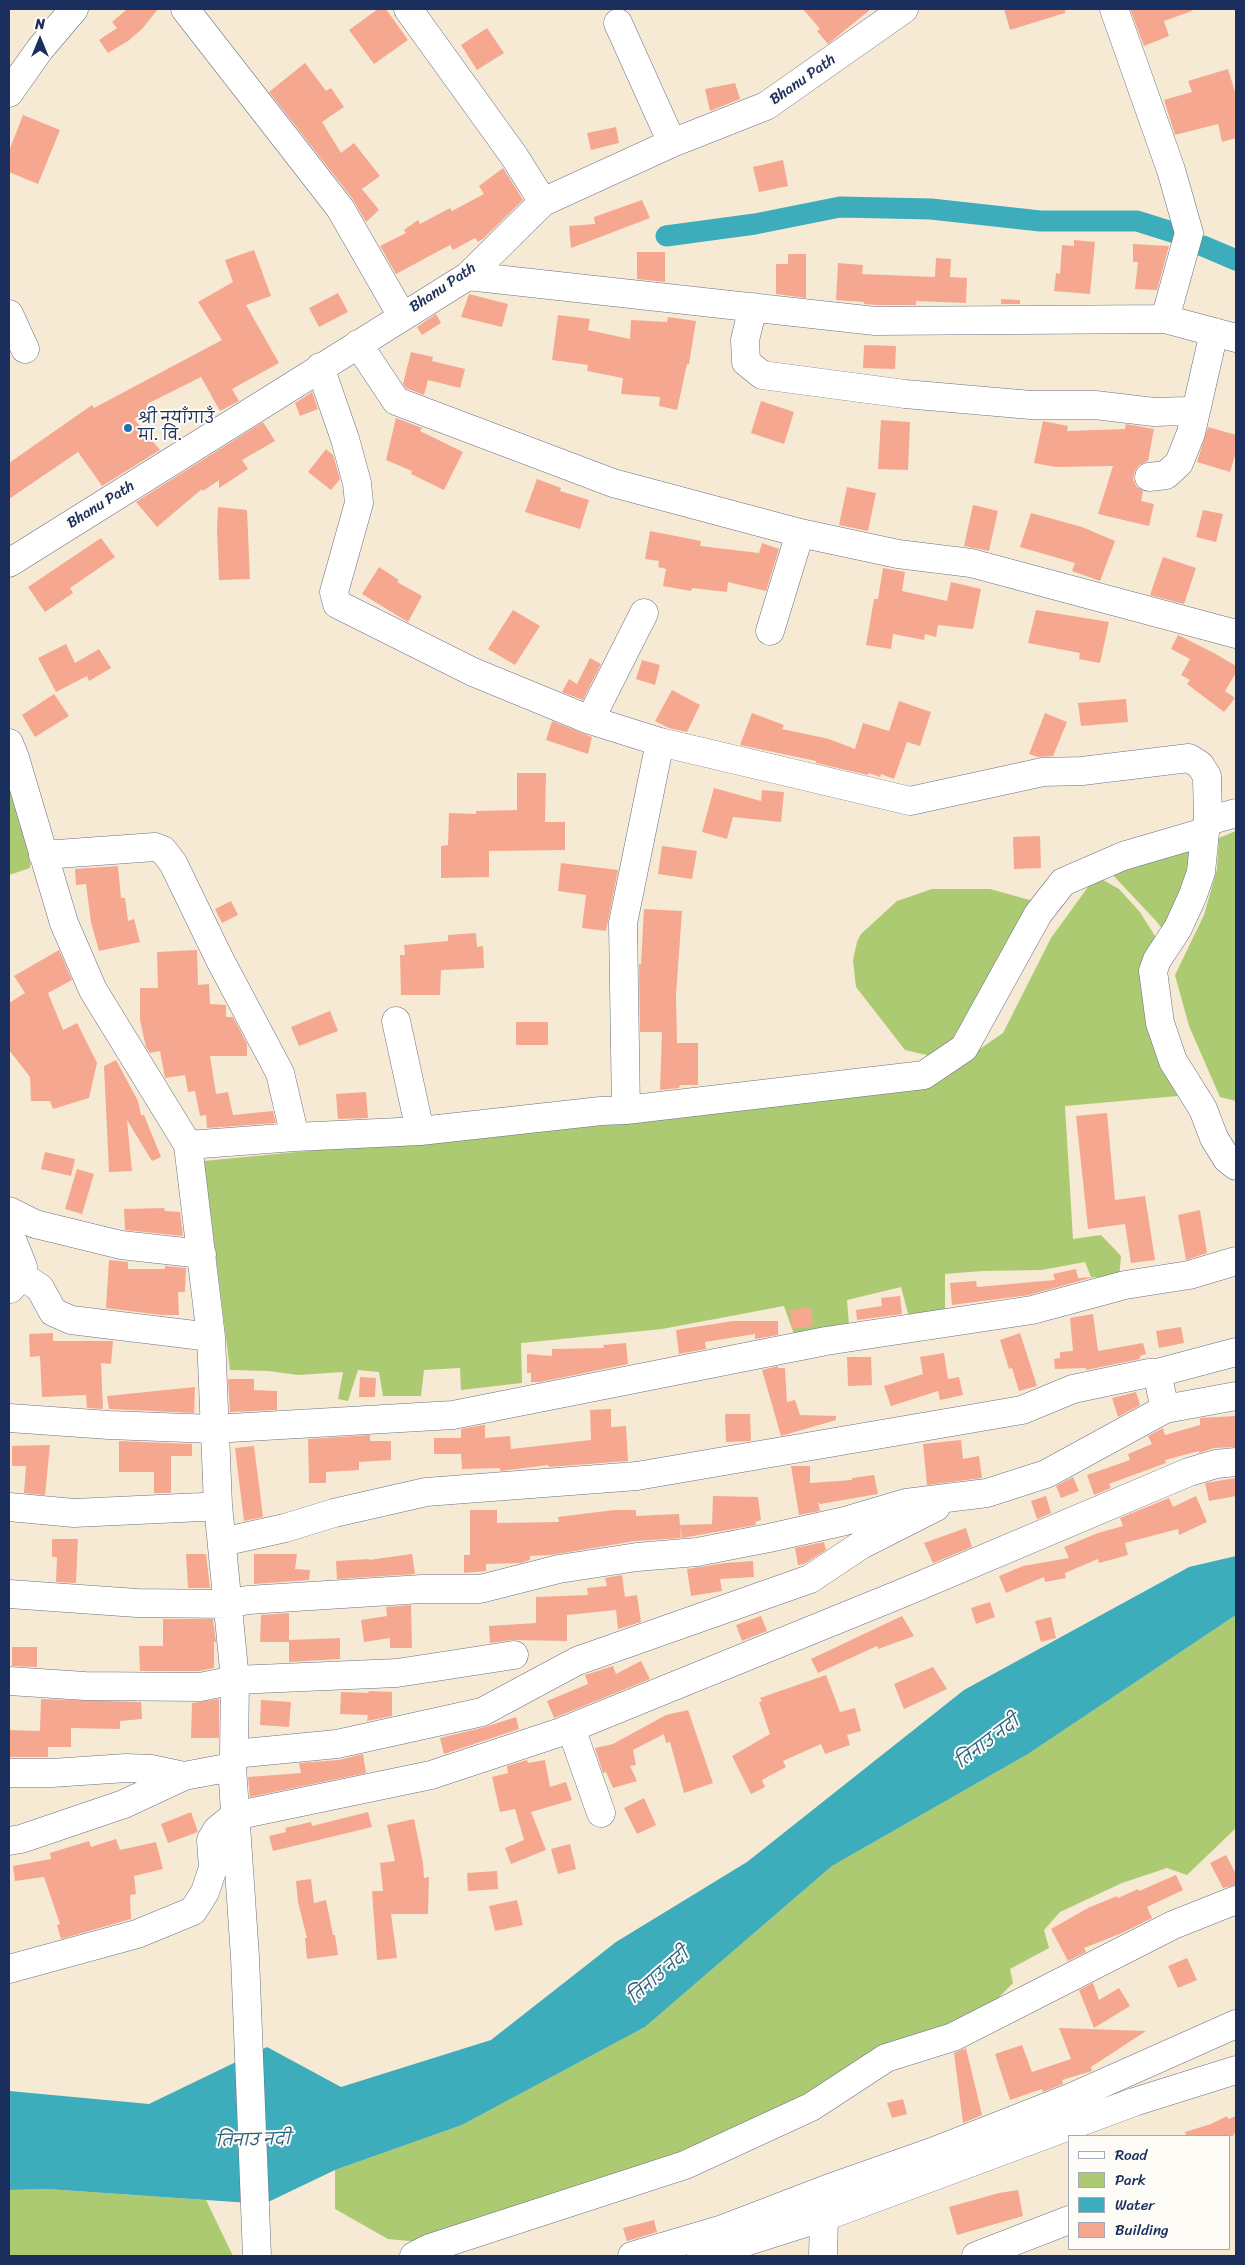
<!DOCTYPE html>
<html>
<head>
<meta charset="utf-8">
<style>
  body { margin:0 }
  #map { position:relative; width:1245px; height:2265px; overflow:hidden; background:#f6ead5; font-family:Sriracha,sans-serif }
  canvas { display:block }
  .frame { position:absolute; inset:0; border:10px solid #1b2f5e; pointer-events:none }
  .legend { position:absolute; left:1068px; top:2135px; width:162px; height:115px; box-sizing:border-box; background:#fdfcf7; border:1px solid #a3aaba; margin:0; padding:6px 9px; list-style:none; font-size:15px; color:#1b2f5e }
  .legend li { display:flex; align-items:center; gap:10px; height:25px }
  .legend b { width:25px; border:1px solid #a3aaba }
  .north { position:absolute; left:15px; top:15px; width:50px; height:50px; -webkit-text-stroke:4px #fdfcf7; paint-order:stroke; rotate:0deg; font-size:14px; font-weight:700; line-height:20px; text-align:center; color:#1b2f5e }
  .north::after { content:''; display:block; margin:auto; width:18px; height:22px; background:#1b2f5e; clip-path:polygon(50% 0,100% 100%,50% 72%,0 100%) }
</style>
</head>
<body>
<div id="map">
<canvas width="1245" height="2265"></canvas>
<div class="frame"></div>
<ul class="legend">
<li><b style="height:6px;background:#fff"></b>Road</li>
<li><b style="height:14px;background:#acca71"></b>Park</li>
<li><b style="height:14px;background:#3dacbb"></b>Water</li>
<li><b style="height:14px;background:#f6a790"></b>Building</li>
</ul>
<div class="north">N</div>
</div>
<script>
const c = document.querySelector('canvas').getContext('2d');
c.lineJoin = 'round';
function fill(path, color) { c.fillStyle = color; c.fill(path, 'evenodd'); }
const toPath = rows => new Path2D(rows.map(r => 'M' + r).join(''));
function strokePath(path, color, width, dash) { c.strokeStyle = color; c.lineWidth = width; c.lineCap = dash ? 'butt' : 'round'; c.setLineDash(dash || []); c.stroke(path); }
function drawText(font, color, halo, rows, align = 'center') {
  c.font = font + ' Sriracha,"Playpen Sans Deva",sans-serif'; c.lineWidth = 4; c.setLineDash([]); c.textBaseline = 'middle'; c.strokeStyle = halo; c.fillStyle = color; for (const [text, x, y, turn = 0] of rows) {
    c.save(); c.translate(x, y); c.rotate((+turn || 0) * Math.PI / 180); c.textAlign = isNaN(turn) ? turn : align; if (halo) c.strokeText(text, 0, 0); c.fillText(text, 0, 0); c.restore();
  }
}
const green = toPath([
  [9,767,33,835,30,868,9,875],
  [1236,831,1236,1101,1220,1097,1189,1026,1175,975,1204,915,1217,869,1219,838],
  [1210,839,1174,945,1157,922,1111,873],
  [1096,876,1119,889,1140,912,1163,949,1166,1011,1200,1094,1065,1106,1073,1239,1101,1235,1121,1256,1119,1279,1091,1277,1085,1262,1042,1270,982,1271,945,1274,945,1310,909,1317,901,1287,847,1300,849,1325,796,1340,784,1306,662,1329,521,1343,522,1383,461,1390,460,1368,424,1370,421,1396,383,1396,379,1372,358,1370,348,1401,338,1399,343,1372,298,1375,268,1371,230,1370,204,1161,492,1133,926,1086,1003,1033,1051,938],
  [932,889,990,889,1037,902,994,1012,931,1056,905,1050,856,987,853,960,857,942,861,934,897,901],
  [1236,1615,1236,1828,1187,1875,1167,1868,1122,1883,1060,1912,1044,1930,1049,1948,1010,1969,1013,1983,974,2023,686,2160,614,2176,512,2207,420,2242,388,2239,335,2209,335,2170,462,2125,645,2027,832,1866,1028,1754],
  [47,2189,206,2200,233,2256,9,2256,9,2190]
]);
const water = toPath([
  [1236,1556,1236,1615,1028,1754,832,1866,645,2027,462,2125,335,2170,264,2204,47,2189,9,2190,9,2091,149,2104,267,2047,341,2087,491,2040,616,1942,747,1862,964,1690,1189,1567]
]);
const canal = toPath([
  [666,236,755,224,840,207,931,209,1040,221,1137,221,1172,232],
  [1203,246,1236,260]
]);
const building = toPath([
  [127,9,158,9,142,29,128,41,108,53,99,40,117,28,112,22],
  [378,9,386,9,408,40,374,64,349,30],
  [803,9,871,9,828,44,817,31,820,29],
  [1004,9,1065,9,1065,13,1010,30],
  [1130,9,1191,9,1192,11,1164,21,1169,36,1144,46],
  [487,28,504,53,477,70,461,45],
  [305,63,326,91,331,88,344,107,322,122,341,153,354,143,380,176,362,189,379,210,366,222,352,198,269,92],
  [1228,69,1236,95,1236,138,1222,142,1218,124,1175,135,1164,100,1192,92,1188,81],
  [735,83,740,99,710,111,705,89],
  [23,115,60,130,38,184,9,172,9,151],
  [616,127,619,143,591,150,587,133],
  [783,160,788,186,759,192,753,167],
  [503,168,523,200,484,238,478,242,475,238,453,250,450,245,396,274,380,246,406,233,404,230,418,220,420,224,450,208,452,211,484,194,479,186],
  [642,200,650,218,571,248,569,226,595,224,594,217],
  [1074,240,1095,242,1090,294,1054,291,1056,273,1060,274,1062,245,1074,246],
  [1133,244,1169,246,1157,290,1135,289,1138,262,1133,262],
  [254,250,271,296,246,305,279,363,232,389,239,401,220,411,201,377,147,404,151,411,134,419,160,450,102,486,78,452,9,499,9,463,92,405,94,408,222,340,198,302,233,282,225,260],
  [637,252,665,252,665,282,637,279],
  [788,254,806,254,806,298,776,294,776,264,788,264],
  [936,258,951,259,950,277,967,278,966,303,916,301,916,305,876,305,864,304,864,302,836,300,838,263,863,265,862,274,935,277],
  [338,293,348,312,319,327,309,308],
  [469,294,508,304,502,327,461,317],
  [1001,299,1020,300,1020,304,1001,304],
  [436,314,441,323,422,335,417,327],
  [558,315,590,319,588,330,630,339,631,320,667,322,668,317,696,321,689,364,687,364,677,410,659,406,660,397,621,394,623,378,587,371,588,365,552,360],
  [864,345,896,346,895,369,863,368],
  [411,352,433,357,432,361,465,369,460,388,428,380,424,395,406,388,403,384],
  [312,392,318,409,300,416,295,403],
  [761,401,794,412,784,444,751,433],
  [396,418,422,428,420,431,463,452,444,490,411,474,412,471,386,460],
  [881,420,910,422,908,470,878,469],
  [1043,421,1068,426,1067,431,1125,429,1126,424,1154,429,1148,461,1139,465,1135,471,1133,478,1136,486,1143,491,1141,501,1154,504,1149,526,1098,514,1113,466,1056,467,1034,463],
  [263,422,275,441,242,460,248,469,219,488,219,480,203,491,202,489,157,527,136,502],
  [1208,427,1236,435,1236,452,1230,472,1197,462],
  [326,449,333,455,340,479,331,490,308,472],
  [537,479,561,488,560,491,589,500,580,529,525,512],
  [847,487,876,493,868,531,839,525],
  [973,505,998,511,989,551,964,546],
  [218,507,247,510,250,579,219,580,217,530],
  [1203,510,1223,514,1216,542,1196,537],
  [1031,513,1082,527,1115,541,1100,581,1072,571,1075,563,1020,547],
  [650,531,701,541,700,546,759,553,762,543,779,549,766,591,728,582,727,592,692,588,691,591,663,586,666,569,658,567,659,561,645,559],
  [101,538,115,557,70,588,73,593,45,612,28,587],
  [1163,557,1196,568,1184,604,1150,595],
  [379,567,399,580,397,582,422,596,408,622,362,594],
  [883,568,905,572,902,591,947,601,951,582,981,589,973,629,938,625,936,637,925,634,924,640,893,634,891,649,866,645,874,599,878,599],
  [513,610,540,626,515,665,488,649],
  [1036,610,1109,622,1100,663,1079,659,1080,653,1028,643],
  [1178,635,1214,653,1236,666,1236,673,1225,691,1235,698,1224,712,1187,684,1190,680,1181,675,1190,659,1171,649],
  [66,644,75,663,99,649,111,668,89,681,87,676,56,692,38,658],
  [590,658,601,664,583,700,562,692,569,679,577,684],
  [642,660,660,665,655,685,636,679],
  [672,690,700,705,687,732,669,728,655,721],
  [54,694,69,716,35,737,22,715],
  [1126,699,1128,722,1081,726,1078,703],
  [899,701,931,712,920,746,907,742,894,779,881,774,880,777,869,773,868,775,816,763,816,761,740,745,752,713,784,725,782,729,829,739,855,749,863,723,889,731],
  [1045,713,1067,722,1053,756,1038,757,1029,754],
  [552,721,592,737,588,754,546,740],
  [517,773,546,773,545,822,565,822,565,850,489,851,489,877,441,878,441,846,448,845,449,813,476,814,476,811,517,810],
  [714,788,761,801,762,790,784,792,781,822,733,817,727,839,702,832],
  [1040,836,1041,868,1014,869,1013,837],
  [662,846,697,851,692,879,658,874],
  [561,863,618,870,606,931,582,928,586,895,558,891],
  [118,866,121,898,125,898,128,921,134,919,140,942,99,951,91,922,86,884,76,885,75,869],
  [231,901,238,915,222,923,215,909],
  [644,909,682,911,676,995,677,1043,698,1043,698,1085,680,1085,679,1088,660,1090,662,1032,640,1032,639,964,641,964],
  [476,933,477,947,483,946,484,968,441,970,440,995,401,995,400,955,405,955,404,945,448,941,448,935],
  [59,950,72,980,48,993,63,1030,77,1023,97,1063,89,1098,53,1109,50,1101,31,1101,30,1077,9,1050,9,1003,25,993,14,976],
  [197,950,198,985,209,984,210,1004,226,1005,226,1017,233,1017,247,1044,247,1056,210,1056,216,1094,228,1092,233,1115,273,1111,276,1123,207,1128,206,1115,200,1116,195,1091,188,1092,185,1075,165,1078,160,1051,150,1053,146,1047,140,1020,140,988,158,988,157,952],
  [330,1011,338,1031,299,1046,291,1027],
  [516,1022,548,1022,548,1045,516,1045],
  [116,1060,138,1101,141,1115,144,1115,161,1157,152,1161,127,1120,132,1171,109,1172,104,1066],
  [366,1092,368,1118,338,1119,336,1094],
  [1107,1113,1115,1200,1145,1196,1155,1260,1131,1263,1125,1224,1088,1229,1076,1116],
  [45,1152,75,1159,71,1176,41,1169],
  [77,1169,94,1174,82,1214,65,1209],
  [164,1208,165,1211,180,1212,183,1236,125,1230,124,1209],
  [1200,1210,1207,1253,1186,1260,1178,1215],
  [109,1260,128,1262,128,1269,165,1269,165,1266,186,1268,185,1292,178,1292,179,1315,162,1315,106,1308],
  [1076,1269,1078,1278,1094,1277,1029,1295,952,1305,950,1283,976,1281,977,1287,1055,1280,1053,1274],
  [900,1296,902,1314,857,1320,856,1310,882,1306,881,1298],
  [811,1307,813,1326,792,1329,790,1310],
  [1093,1314,1098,1351,1143,1343,1146,1354,1140,1356,1140,1359,1086,1370,1086,1368,1055,1369,1054,1359,1060,1358,1060,1352,1073,1351,1070,1318],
  [733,1321,778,1321,778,1335,755,1339,755,1334,705,1342,706,1349,679,1354,676,1330],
  [1181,1327,1184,1343,1159,1348,1156,1331],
  [53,1333,53,1341,113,1341,111,1364,101,1363,103,1409,87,1408,86,1395,42,1397,40,1356,30,1357,29,1334],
  [1020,1333,1037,1386,1019,1391,1012,1368,1009,1369,1000,1340],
  [626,1343,628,1364,540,1382,531,1382,531,1373,527,1373,527,1354,552,1356,552,1349,604,1348,603,1345],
  [944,1353,948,1379,959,1377,963,1395,940,1400,938,1391,891,1406,884,1386,923,1374,920,1357],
  [847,1357,871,1357,872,1385,848,1386],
  [778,1366,778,1368,785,1368,787,1402,795,1400,800,1415,836,1416,836,1420,781,1436,762,1370],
  [360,1377,376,1378,375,1397,359,1397],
  [228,1379,254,1379,254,1390,277,1391,277,1410,230,1412],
  [195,1387,194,1413,109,1409,107,1396],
  [1136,1392,1140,1405,1118,1417,1112,1398],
  [611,1409,611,1427,626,1426,628,1461,549,1467,548,1465,500,1471,500,1468,462,1469,461,1454,434,1454,434,1438,461,1438,461,1429,483,1425,485,1425,485,1438,510,1436,511,1449,591,1440,590,1410],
  [725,1414,750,1414,751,1441,726,1442],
  [1236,1416,1236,1447,1214,1448,1199,1453,1199,1451,1165,1460,1166,1463,1109,1484,1111,1488,1094,1495,1087,1475,1130,1460,1128,1454,1152,1444,1148,1436,1163,1428,1165,1435,1200,1425,1200,1418],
  [370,1435,370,1441,391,1441,391,1460,359,1462,359,1470,326,1472,326,1483,309,1483,308,1439],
  [961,1440,963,1459,979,1456,982,1478,927,1485,923,1444],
  [119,1441,192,1444,192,1456,171,1456,171,1493,154,1493,154,1472,119,1472],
  [50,1445,45,1495,24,1493,26,1466,12,1466,12,1446],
  [254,1446,263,1517,244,1521,235,1448],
  [791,1466,810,1466,810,1483,852,1480,852,1478,874,1475,878,1494,820,1504,818,1502,820,1511,799,1515],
  [1073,1477,1079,1491,1061,1498,1056,1486],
  [1236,1478,1236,1496,1209,1501,1205,1483],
  [713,1496,758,1497,761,1520,755,1522,756,1525,682,1538,680,1525,681,1538,635,1541,551,1555,530,1556,530,1560,521,1563,486,1564,486,1571,464,1573,464,1555,470,1555,470,1510,497,1510,497,1523,559,1522,558,1517,614,1510,636,1510,636,1516,679,1514,680,1525,712,1524],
  [1046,1496,1051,1513,1037,1519,1031,1501],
  [1196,1496,1207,1522,1179,1535,1178,1529,1125,1543,1128,1555,1099,1563,1098,1559,1065,1573,1066,1578,1045,1582,1044,1577,1006,1593,999,1576,1023,1566,1069,1558,1064,1547,1098,1533,1123,1526,1120,1518,1169,1498,1173,1507],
  [966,1528,972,1547,933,1563,924,1543],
  [52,1539,78,1539,76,1583,56,1582,57,1557,52,1557],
  [824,1542,826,1550,804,1564,798,1565,795,1548],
  [186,1554,206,1554,210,1588,188,1588],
  [254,1554,297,1554,295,1569,310,1570,309,1580,254,1584],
  [412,1554,415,1574,337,1579,336,1561,369,1559,369,1560],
  [753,1561,754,1577,720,1579,722,1591,691,1596,687,1569,725,1563],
  [622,1575,625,1597,637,1595,641,1622,618,1629,616,1610,567,1615,567,1641,512,1640,490,1643,489,1626,536,1623,536,1597,588,1595,587,1588,607,1586,605,1578],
  [990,1602,995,1617,976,1624,971,1608],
  [411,1605,412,1648,390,1648,390,1638,364,1642,361,1620,387,1616,386,1607],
  [289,1613,289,1640,340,1638,340,1659,289,1662,289,1642,260,1642,261,1615],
  [761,1616,767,1631,742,1641,736,1625],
  [902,1616,914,1636,878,1649,877,1646,818,1673,811,1659],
  [1051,1617,1056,1638,1041,1642,1035,1621],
  [163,1619,213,1619,216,1642,214,1642,214,1668,199,1671,140,1671,139,1646,163,1646],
  [12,1647,37,1647,37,1667,12,1666],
  [641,1661,650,1679,554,1718,547,1701,588,1684,585,1675,613,1666,616,1674],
  [933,1667,947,1689,904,1709,894,1684],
  [826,1675,840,1712,855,1708,861,1731,847,1735,850,1745,825,1754,821,1744,783,1761,786,1767,762,1780,765,1787,751,1794,732,1756,770,1734,759,1702,762,1701,760,1698],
  [369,1691,392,1692,392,1716,367,1721,368,1715,340,1714,341,1692,368,1693],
  [41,1699,141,1702,142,1719,120,1721,120,1729,71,1728,71,1747,48,1747,48,1757,9,1757,9,1730,40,1731],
  [219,1699,219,1738,191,1738,192,1703],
  [261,1700,291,1702,289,1727,260,1725],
  [688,1710,713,1783,684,1793,670,1742,666,1743,664,1734,633,1750,636,1765,630,1766,637,1781,613,1788,606,1772,603,1773,595,1748,613,1744,666,1715],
  [516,1717,519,1729,444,1754,440,1738,485,1727],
  [363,1754,366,1773,250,1797,248,1777,301,1773,299,1763,339,1760],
  [527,1760,528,1763,545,1760,550,1787,566,1782,572,1800,531,1812,546,1850,511,1864,505,1848,524,1840,515,1809,500,1812,492,1777,508,1773,507,1766],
  [644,1798,656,1825,637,1834,624,1808],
  [191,1812,198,1832,168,1843,161,1824],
  [368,1812,372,1827,273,1851,269,1836,286,1832,285,1828,311,1822,312,1826],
  [414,1819,423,1863,424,1878,429,1877,428,1914,391,1914,397,1958,377,1960,372,1891,383,1891,380,1863,395,1861,387,1825],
  [116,1839,120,1850,156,1842,163,1869,134,1876,136,1894,130,1895,131,1919,61,1939,57,1925,60,1924,44,1877,15,1881,13,1866,51,1859,50,1853,89,1841,91,1847],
  [570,1844,576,1869,558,1874,551,1849],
  [1226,1855,1236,1874,1236,1885,1223,1888,1210,1863],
  [497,1871,498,1889,468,1891,467,1873],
  [1176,1875,1183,1890,1147,1907,1152,1918,1122,1933,1084,1948,1086,1952,1068,1961,1051,1929,1088,1908,1117,1896,1118,1898,1138,1889,1139,1891],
  [311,1879,314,1903,326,1900,333,1935,335,1935,338,1955,307,1959,305,1938,307,1938,298,1902,296,1881],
  [517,1900,523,1925,495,1931,489,1906],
  [1187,1958,1197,1980,1178,1988,1168,1966],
  [1093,1983,1099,2000,1119,1988,1130,2006,1094,2028,1079,1990],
  [1059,2028,1146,2031,1091,2067,1092,2071,1062,2080,1063,2084,1043,2092,1042,2089,1010,2100,995,2054,1022,2045,1032,2072,1071,2059],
  [966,2048,982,2115,963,2123,954,2053],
  [903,2099,907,2114,892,2118,887,2103],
  [1227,2116,1228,2119,1236,2116,1236,2133,1233,2134,1234,2136,1186,2136,1185,2132,1211,2124],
  [1018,2190,1023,2216,957,2235,949,2207,999,2193],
  [654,2220,657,2232,627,2241,623,2228]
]);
const minor = toPath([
  [185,9,340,208,402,316],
  [408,9,514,156,543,202],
  [1114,9,1171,170,1189,233,1165,319],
  [618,23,672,143],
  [9,93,40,49,74,9],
  [468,276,875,321,1165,319,1236,338],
  [753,307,745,340,746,362,762,375,905,394,1031,405,1095,405,1154,412,1186,411,1195,409],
  [9,314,25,349],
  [358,344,396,401,613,483,800,533,898,554,971,563,1236,634],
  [320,367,345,439,357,483,359,503,334,592,337,604,473,672,590,720,660,742,910,801,1043,772,1082,771,1189,758,1200,765,1207,776,1208,821,1236,813],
  [1149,477,1166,475,1179,463,1191,433,1214,332],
  [9,563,468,276,543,202,672,143,766,106,904,9],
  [770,631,800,533],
  [590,720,644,613],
  [9,743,15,758,64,923,93,990,188,1145,211,1337,218,1505,235,1680,234,1754,232,1767,245,1957,257,2256],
  [1205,832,1201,872,1193,895,1178,928,1157,960,1153,971,1160,1023,1173,1061,1203,1109,1214,1138,1227,1159,1236,1166],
  [43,855,155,847,163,850,173,863,220,960,280,1073,295,1137],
  [396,1021,420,1131],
  [626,1110,623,923,660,742],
  [188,1145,295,1137,420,1131,601,1111,626,1110,924,1075,964,1048,1038,914,1063,882,1123,856,1205,832,1208,821],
  [9,1211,35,1224,121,1245,202,1254],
  [9,1232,23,1267,22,1276,10,1289],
  [22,1276,40,1288,53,1312,71,1320,211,1337],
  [1157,1373,1236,1352],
  [1165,1409,1236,1396],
  [9,1418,109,1425,213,1429,453,1415,826,1341,1032,1310,1125,1285,1189,1275,1236,1261],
  [9,1507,74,1513,202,1507,218,1505],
  [9,1594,137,1603,228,1604,248,1600,422,1589,480,1589,559,1569,637,1557,697,1552,769,1538,845,1521,906,1503,987,1493,1046,1474,1165,1409,1157,1373,1149,1373,1073,1389,1022,1410,637,1476,426,1492,334,1513,285,1528,222,1542],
  [9,1681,85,1686,200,1687,235,1680,397,1673,514,1655],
  [571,1728,601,1813],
  [234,1754,337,1744,482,1712,577,1661,810,1579,861,1545,936,1507],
  [9,1773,52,1773,126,1768,151,1769,184,1776],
  [9,1841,21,1839,124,1804,184,1776,232,1767],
  [9,1969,137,1934,193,1911,205,1892,213,1868,211,1840,217,1830,234,1816,431,1775,561,1732,905,1592,1189,1472,1216,1464,1236,1462],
  [414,2256,430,2248,685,2165,811,2107,886,2058,953,2037,1173,1925,1236,1900],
  [632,2256,720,2230,827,2189,932,2152,1072,2097,1236,2024],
  [701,2256,824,2217,1134,2102,1236,2070],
  [823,2256,824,2217],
  [976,2256,1069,2220]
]);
const markers = [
  [128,428,5,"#1f6fb2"]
];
const streetNames = [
  ["Bhanu Path",803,80,-35],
  ["Bhanu Path",443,288,-34],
  ["Bhanu Path",101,505,-32]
];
const poiNames = [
  ["श्री नयाँगाउँ",138,419],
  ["मा. वि.",138,436]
];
const waterNames = [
  ["तिनाउ नदी",988,1743,-37],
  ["तिनाउ नदी",659,1977,-41],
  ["तिनाउ नदी",253,2141,-2]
];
fill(green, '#acca71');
fill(water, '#3dacbb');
strokePath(canal, '#3dacbb', 21);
fill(building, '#f6a790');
strokePath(minor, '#687088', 29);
strokePath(minor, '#fff', 28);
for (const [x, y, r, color] of markers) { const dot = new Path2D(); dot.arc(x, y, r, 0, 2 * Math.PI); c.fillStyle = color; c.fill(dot); strokePath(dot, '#fdfcf7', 2); }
drawText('15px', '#1b2f5e', '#fdfcf7', streetNames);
drawText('15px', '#1b2f5e', '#fdfcf7', poiNames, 'left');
drawText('italic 16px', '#296183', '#fdfcf7', waterNames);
</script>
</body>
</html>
